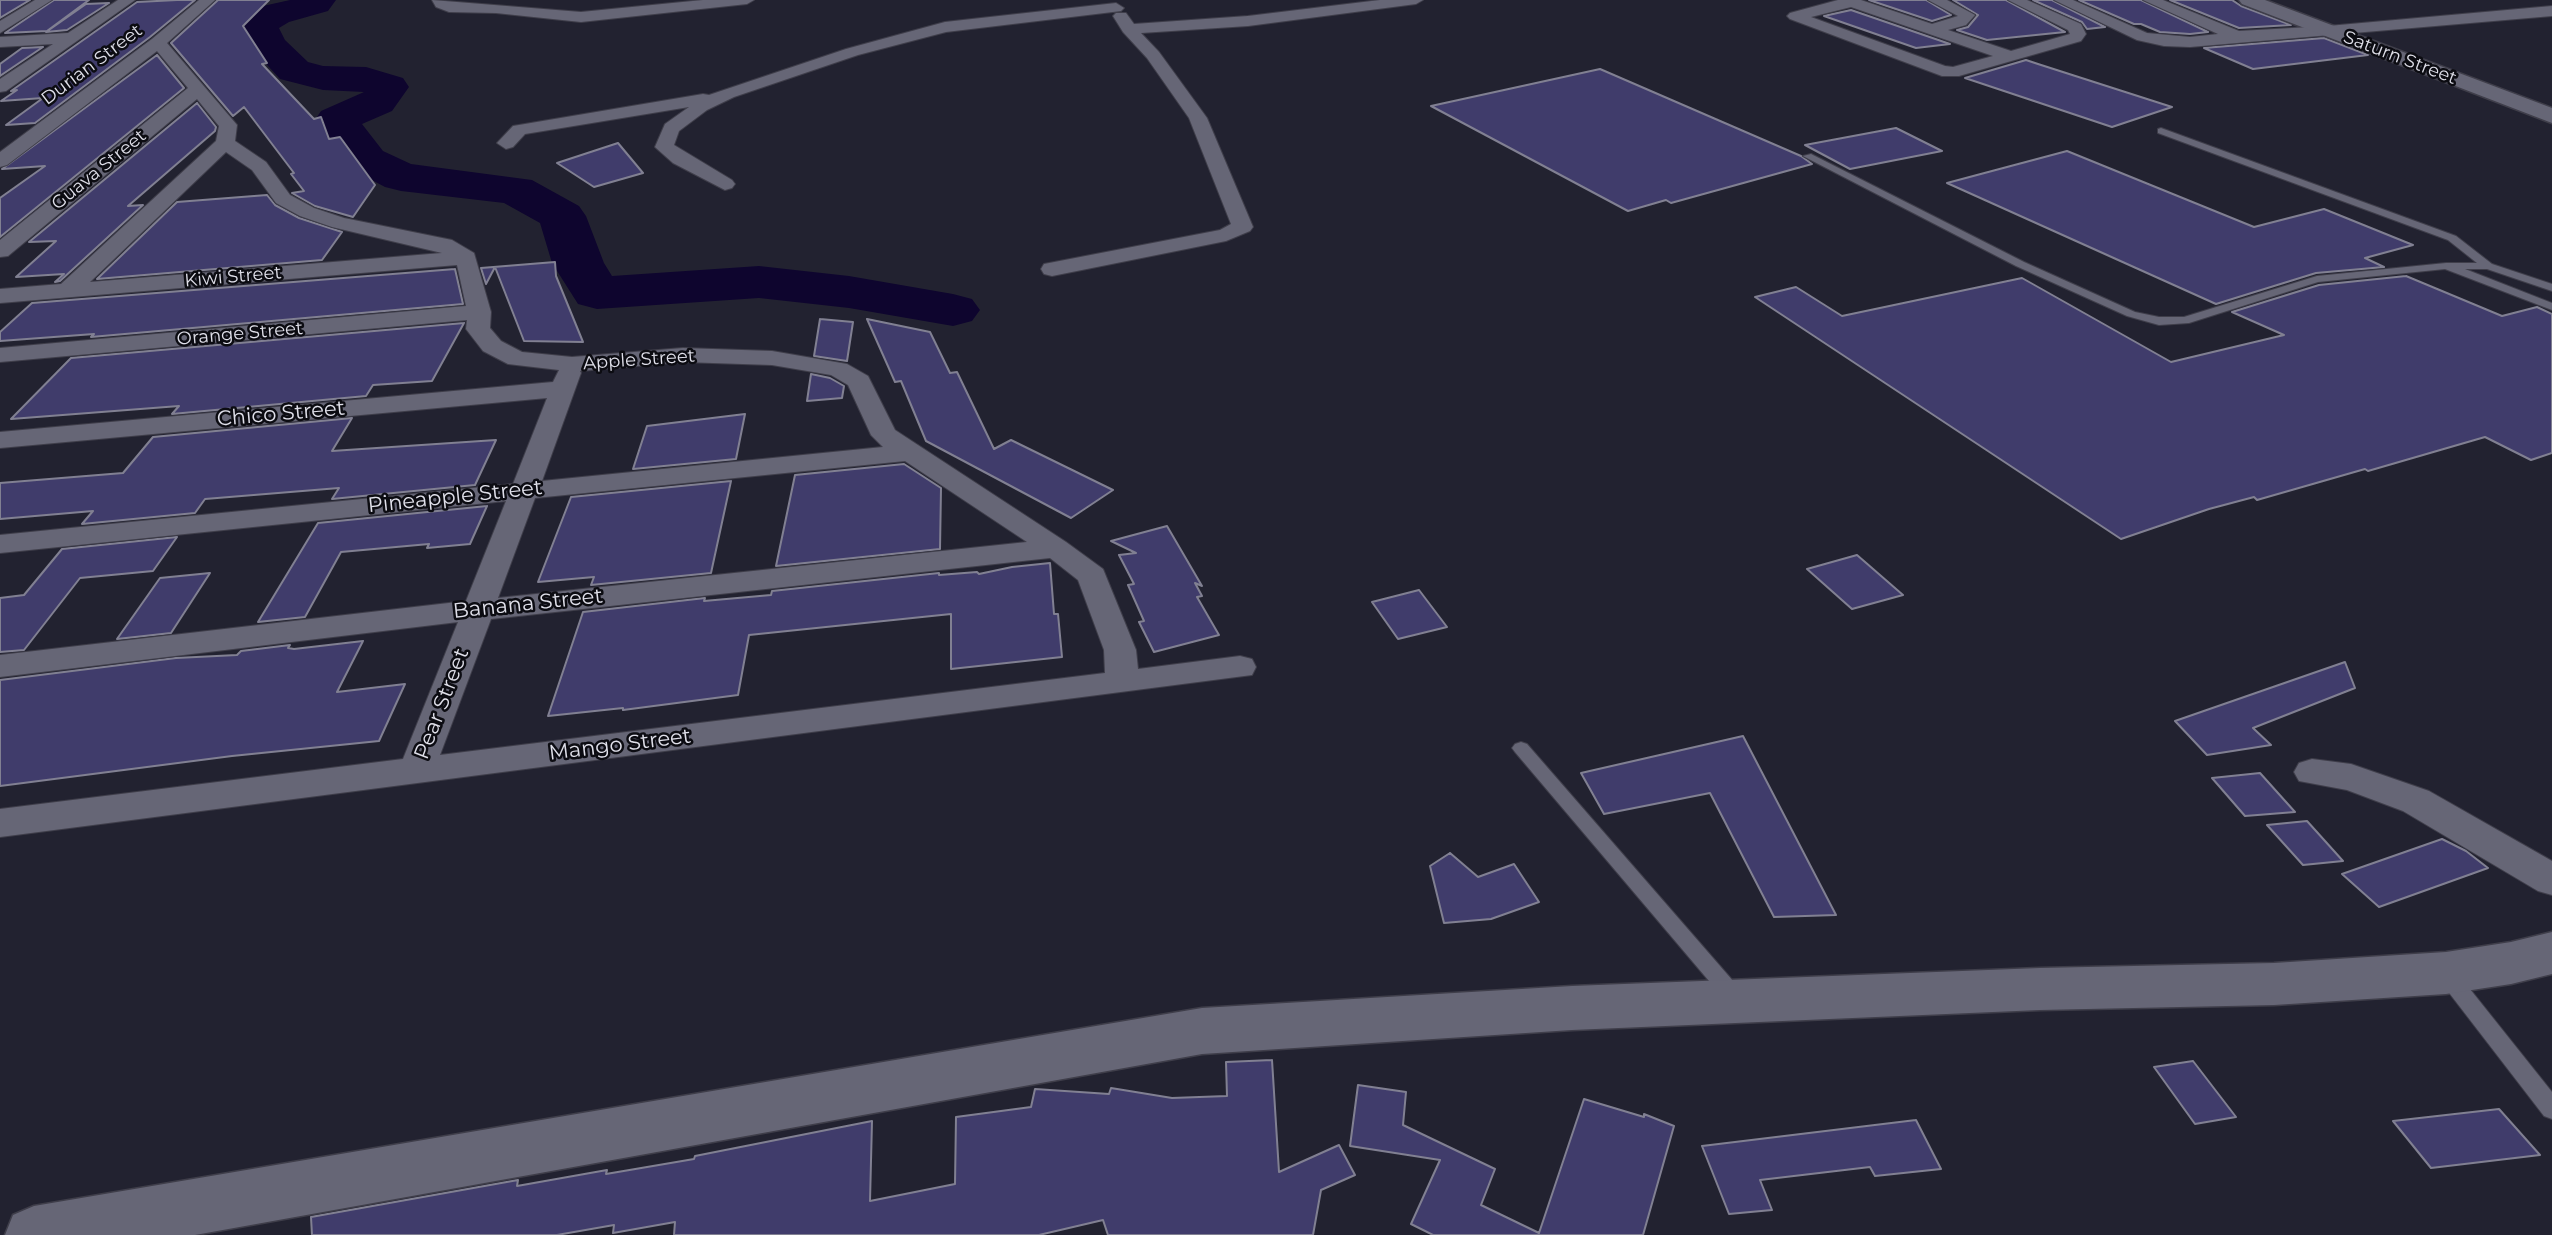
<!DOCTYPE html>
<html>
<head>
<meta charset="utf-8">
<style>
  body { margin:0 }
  canvas { display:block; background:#222230 }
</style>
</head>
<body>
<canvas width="2552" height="1235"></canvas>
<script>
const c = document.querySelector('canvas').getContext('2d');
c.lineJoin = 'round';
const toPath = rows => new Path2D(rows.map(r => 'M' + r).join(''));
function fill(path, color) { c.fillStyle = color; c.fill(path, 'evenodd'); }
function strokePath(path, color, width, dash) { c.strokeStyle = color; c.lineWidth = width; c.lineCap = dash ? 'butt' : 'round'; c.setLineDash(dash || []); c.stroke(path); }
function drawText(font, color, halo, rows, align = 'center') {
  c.font = font + ' Montserrat,sans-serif'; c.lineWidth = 5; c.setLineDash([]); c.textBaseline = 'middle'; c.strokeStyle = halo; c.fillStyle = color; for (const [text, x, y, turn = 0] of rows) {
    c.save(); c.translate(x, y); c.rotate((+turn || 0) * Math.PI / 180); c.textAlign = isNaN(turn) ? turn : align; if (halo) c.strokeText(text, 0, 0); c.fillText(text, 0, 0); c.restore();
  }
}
const river = toPath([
  [290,0,336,0,328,11,289,22,279,28,285,40,308,62,323,66,366,67,403,78,409,87,392,111,362,124,383,151,411,164,532,180,579,206,586,216,604,263,612,276,759,266,849,276,953,294,972,299,980,310,972,321,953,326,849,308,759,298,597,309,578,304,552,263,540,223,504,203,401,191,385,187,351,169,315,120,321,111,364,92,323,90,280,79,256,53,241,25,246,17,263,6,290,0]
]);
const building = toPath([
  [0,0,30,0,0,18,0,0],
  [54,0,89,0,47,31,5,33,54,0],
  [177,0,195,0,150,37,35,123,6,125,43,98,1,101,17,90,11,91,137,2,177,0],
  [218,0,269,0,243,26,267,63,262,64,314,119,321,117,329,139,340,137,375,185,353,217,315,206,292,193,304,191,291,174,294,173,244,107,233,116,171,43,218,0],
  [1869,0,1926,0,1951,15,1932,21,1869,0],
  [1953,0,2006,0,2065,32,1987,40,1957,30,1968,27,1978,15,1953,0],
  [2033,0,2052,0,2105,27,2087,29,2082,22,2033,0],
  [2079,0,2141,0,2208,32,2190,34,2160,32,2141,24,2134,24,2079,0],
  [2170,0,2232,0,2241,6,2291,25,2239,28,2170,0],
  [109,3,67,30,46,32,86,4,109,3],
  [1851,10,1950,44,1916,48,1824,16,1851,10],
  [2324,38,2368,55,2253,69,2204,48,2324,38],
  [43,47,0,76,0,64,22,48,43,47],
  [157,55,184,88,0,237,0,198,45,166,2,169,157,55],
  [2026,60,2038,64,2172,107,2112,127,1965,78,2026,60],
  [1600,69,1801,156,1812,164,1671,203,1666,200,1628,211,1431,106,1600,69],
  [197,103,216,127,215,131,128,206,143,205,60,281,55,282,64,274,16,277,56,241,29,242,197,103],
  [1896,128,1942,151,1850,169,1805,145,1896,128],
  [618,143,643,173,594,187,557,163,618,143],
  [2067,151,2254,227,2324,209,2413,245,2365,258,2384,267,2316,273,2216,304,1947,183,2067,151],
  [267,195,275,205,299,218,342,232,322,260,97,279,177,202,267,195],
  [555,262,556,276,583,342,524,341,495,267,486,284,481,268,555,262],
  [455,269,463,304,91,337,94,334,0,341,0,332,32,303,455,269],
  [2406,276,2502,316,2537,307,2552,314,2552,453,2531,460,2485,437,2368,471,2365,469,2257,500,2254,497,2209,509,2121,539,1755,297,1796,287,1842,316,2022,278,2171,362,2284,335,2232,312,2319,285,2406,276],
  [820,319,853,322,847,361,814,356,820,319],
  [867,319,930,332,950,373,957,372,994,449,1011,440,1113,490,1071,518,926,441,901,381,895,382,867,319],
  [464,323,432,381,373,385,366,396,172,414,179,406,11,419,71,358,464,323],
  [811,374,830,378,844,386,842,398,807,401,811,374],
  [745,414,736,459,633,469,647,426,745,414],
  [352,418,332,451,496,440,475,485,332,499,339,488,205,499,195,513,82,524,93,511,0,519,0,483,123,473,153,437,352,418],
  [904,464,941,488,940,549,776,566,795,475,904,464],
  [731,481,711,573,591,585,594,577,538,582,571,497,731,481],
  [487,506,470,544,427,548,429,544,341,552,305,617,258,622,318,523,487,506],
  [1167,526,1202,586,1195,583,1202,596,1197,597,1219,635,1154,652,1139,622,1144,621,1128,585,1134,584,1119,555,1136,553,1111,541,1167,526],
  [177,537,153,571,80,578,24,650,0,652,0,598,24,595,62,549,177,537],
  [1857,555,1903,595,1852,609,1807,569,1857,555],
  [1050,563,1054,614,1058,614,1062,657,951,669,951,614,749,635,738,695,623,710,623,708,548,716,583,612,705,598,704,601,771,595,772,591,939,573,939,575,977,572,979,574,1012,567,1050,563],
  [210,573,171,633,117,639,160,578,210,573],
  [1419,590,1447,627,1398,639,1372,602,1419,590],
  [363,641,337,692,405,684,379,741,232,756,0,786,0,680,176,658,237,655,241,651,290,645,288,648,294,649,363,641],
  [2345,662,2355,688,2253,728,2271,745,2207,755,2175,721,2345,662],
  [1743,736,1836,915,1774,917,1710,793,1604,814,1581,773,1743,736],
  [2260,773,2295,812,2245,816,2212,778,2260,773],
  [2307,821,2343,861,2303,865,2267,825,2307,821],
  [2442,839,2466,851,2488,868,2379,907,2342,874,2442,839],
  [1450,853,1478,877,1514,864,1539,902,1491,919,1444,923,1430,866,1450,853],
  [1272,1060,1279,1172,1339,1145,1355,1175,1321,1190,1313,1235,1108,1235,1103,1220,1039,1235,674,1235,675,1222,613,1233,614,1225,557,1235,312,1235,311,1217,518,1180,517,1186,607,1170,606,1174,694,1159,695,1156,872,1121,870,1201,955,1184,956,1117,1031,1107,1035,1089,1109,1094,1111,1088,1172,1098,1227,1096,1226,1062,1272,1060],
  [2193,1061,2236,1117,2195,1124,2154,1067,2193,1061],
  [1358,1085,1406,1092,1403,1125,1495,1169,1481,1205,1539,1233,1584,1099,1644,1117,1644,1114,1674,1126,1643,1235,1433,1235,1411,1224,1440,1160,1350,1146,1358,1085],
  [2499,1109,2540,1155,2431,1168,2393,1121,2499,1109],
  [1916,1120,1941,1169,1875,1176,1870,1167,1760,1180,1772,1210,1729,1214,1702,1146,1916,1120]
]);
const lane = toPath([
  [2161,128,2456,236,2492,264,2552,284,2552,291,2487,269,2465,269,2552,303,2552,310,2445,269,2318,282,2189,323,2159,325,2127,316,2016,266,1803,156,1811,154,2024,262,2135,312,2159,317,2184,317,2317,276,2446,263,2477,263,2448,240,2158,133,2158,129,2161,128],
  [1521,742,1527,744,1740,989,1743,995,1740,1001,1733,1004,1726,1001,1515,752,1512,748,1515,744,1521,742],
  [2447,966,2454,969,2552,1092,2552,1119,2544,1116,2440,981,2437,975,2440,969,2447,966]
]);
const street = toPath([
  [35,0,52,0,0,33,0,21,35,0],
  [118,0,135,0,6,91,0,92,0,79,53,44,0,47,0,37,68,33,118,0],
  [199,0,215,0,167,43,237,125,235,141,266,162,290,195,314,208,344,218,452,240,474,253,491,312,490,328,501,341,522,352,572,357,683,348,772,351,847,364,868,376,895,430,1066,542,1103,569,1136,650,1138,669,1240,656,1252,659,1256,667,1252,675,0,837,0,809,403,759,458,622,0,677,0,655,466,601,506,501,0,553,0,535,513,484,547,398,0,448,0,432,553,382,559,370,508,364,483,351,466,329,467,320,0,362,0,348,466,306,457,265,0,303,0,289,61,284,216,141,219,126,197,99,8,256,0,257,0,240,188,88,157,51,7,165,0,167,0,152,152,39,199,0],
  [226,152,252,170,276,203,300,216,332,227,442,253,90,282,226,152],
  [683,362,772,365,831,375,848,385,871,435,883,447,542,481,581,373,580,371,683,362],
  [905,461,1027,542,498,598,535,498,905,461],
  [1050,558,1078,580,1104,650,1105,673,440,755,491,619,1050,558],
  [432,0,581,12,703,0,754,0,747,4,581,22,496,13,449,12,436,7,432,0],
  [1380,0,1423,0,1416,4,1248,26,1141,33,1159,52,1207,118,1253,227,1250,231,1226,241,1052,276,1044,274,1041,269,1044,264,1220,230,1231,224,1189,118,1147,58,1123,32,1113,16,1116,13,1126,13,1134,24,1248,16,1380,0],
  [1838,0,1861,0,1932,24,1958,16,1928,0,1947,0,1975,15,1966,25,1948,30,2011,51,2070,34,2068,30,2008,0,2027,0,2081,24,2086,34,2081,41,1959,76,1942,76,1790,19,1787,16,1790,13,1838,0],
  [1851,7,1993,56,1953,67,1945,66,1811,17,1851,7],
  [2054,0,2073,0,2147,33,2190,37,2218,34,2143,0,2163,0,2239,31,2328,26,2552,6,2552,16,2190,47,2164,46,2137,40,2054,0],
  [1116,3,1124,8,1121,11,946,32,858,55,734,97,707,110,679,131,674,145,732,180,735,184,732,188,725,190,673,163,655,147,665,124,689,107,525,134,513,147,506,149,497,143,513,126,703,94,709,95,846,49,945,22,1116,3],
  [2312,759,2351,764,2429,791,2552,861,2552,895,2538,891,2403,811,2347,790,2299,781,2294,772,2299,763,2312,759]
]);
const secondary = toPath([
  [2239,0,2265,0,2552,108,2552,123,2242,4,2239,0],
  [2552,932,2552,974,2511,984,2446,994,2274,1005,2040,1010,1572,1030,1202,1054,195,1235,5,1235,13,1215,34,1206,1202,1008,1572,986,2040,968,2274,963,2446,952,2511,942,2552,932]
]);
const farStreetnames = [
  ["Saturn Street",2400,58,21],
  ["Durian Street",92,65,-37],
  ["Guava Street",99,170,-39],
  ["Kiwi Street",233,277,-5],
  ["Orange Street",240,334,-5],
  ["Apple Street",639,360,-4]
];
const streetNames = [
  ["Chico Street",281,414,-5],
  ["Pineapple Street",455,497,-6],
  ["Banana Street",528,604,-6],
  ["Pear Street",442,704,-69],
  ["Mango Street",620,745,-7]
];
fill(river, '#0e052e');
fill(building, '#403c6b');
strokePath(building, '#818092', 2);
strokePath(lane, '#3f3e4a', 2);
strokePath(street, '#3f3e4a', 2);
strokePath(secondary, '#3f3e4a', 3);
fill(lane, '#666676');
fill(street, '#666676');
fill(secondary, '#666676');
drawText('18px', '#e0e0ea', '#0c0c12', farStreetnames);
drawText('21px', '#e0e0ea', '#0c0c12', streetNames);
</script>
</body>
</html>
